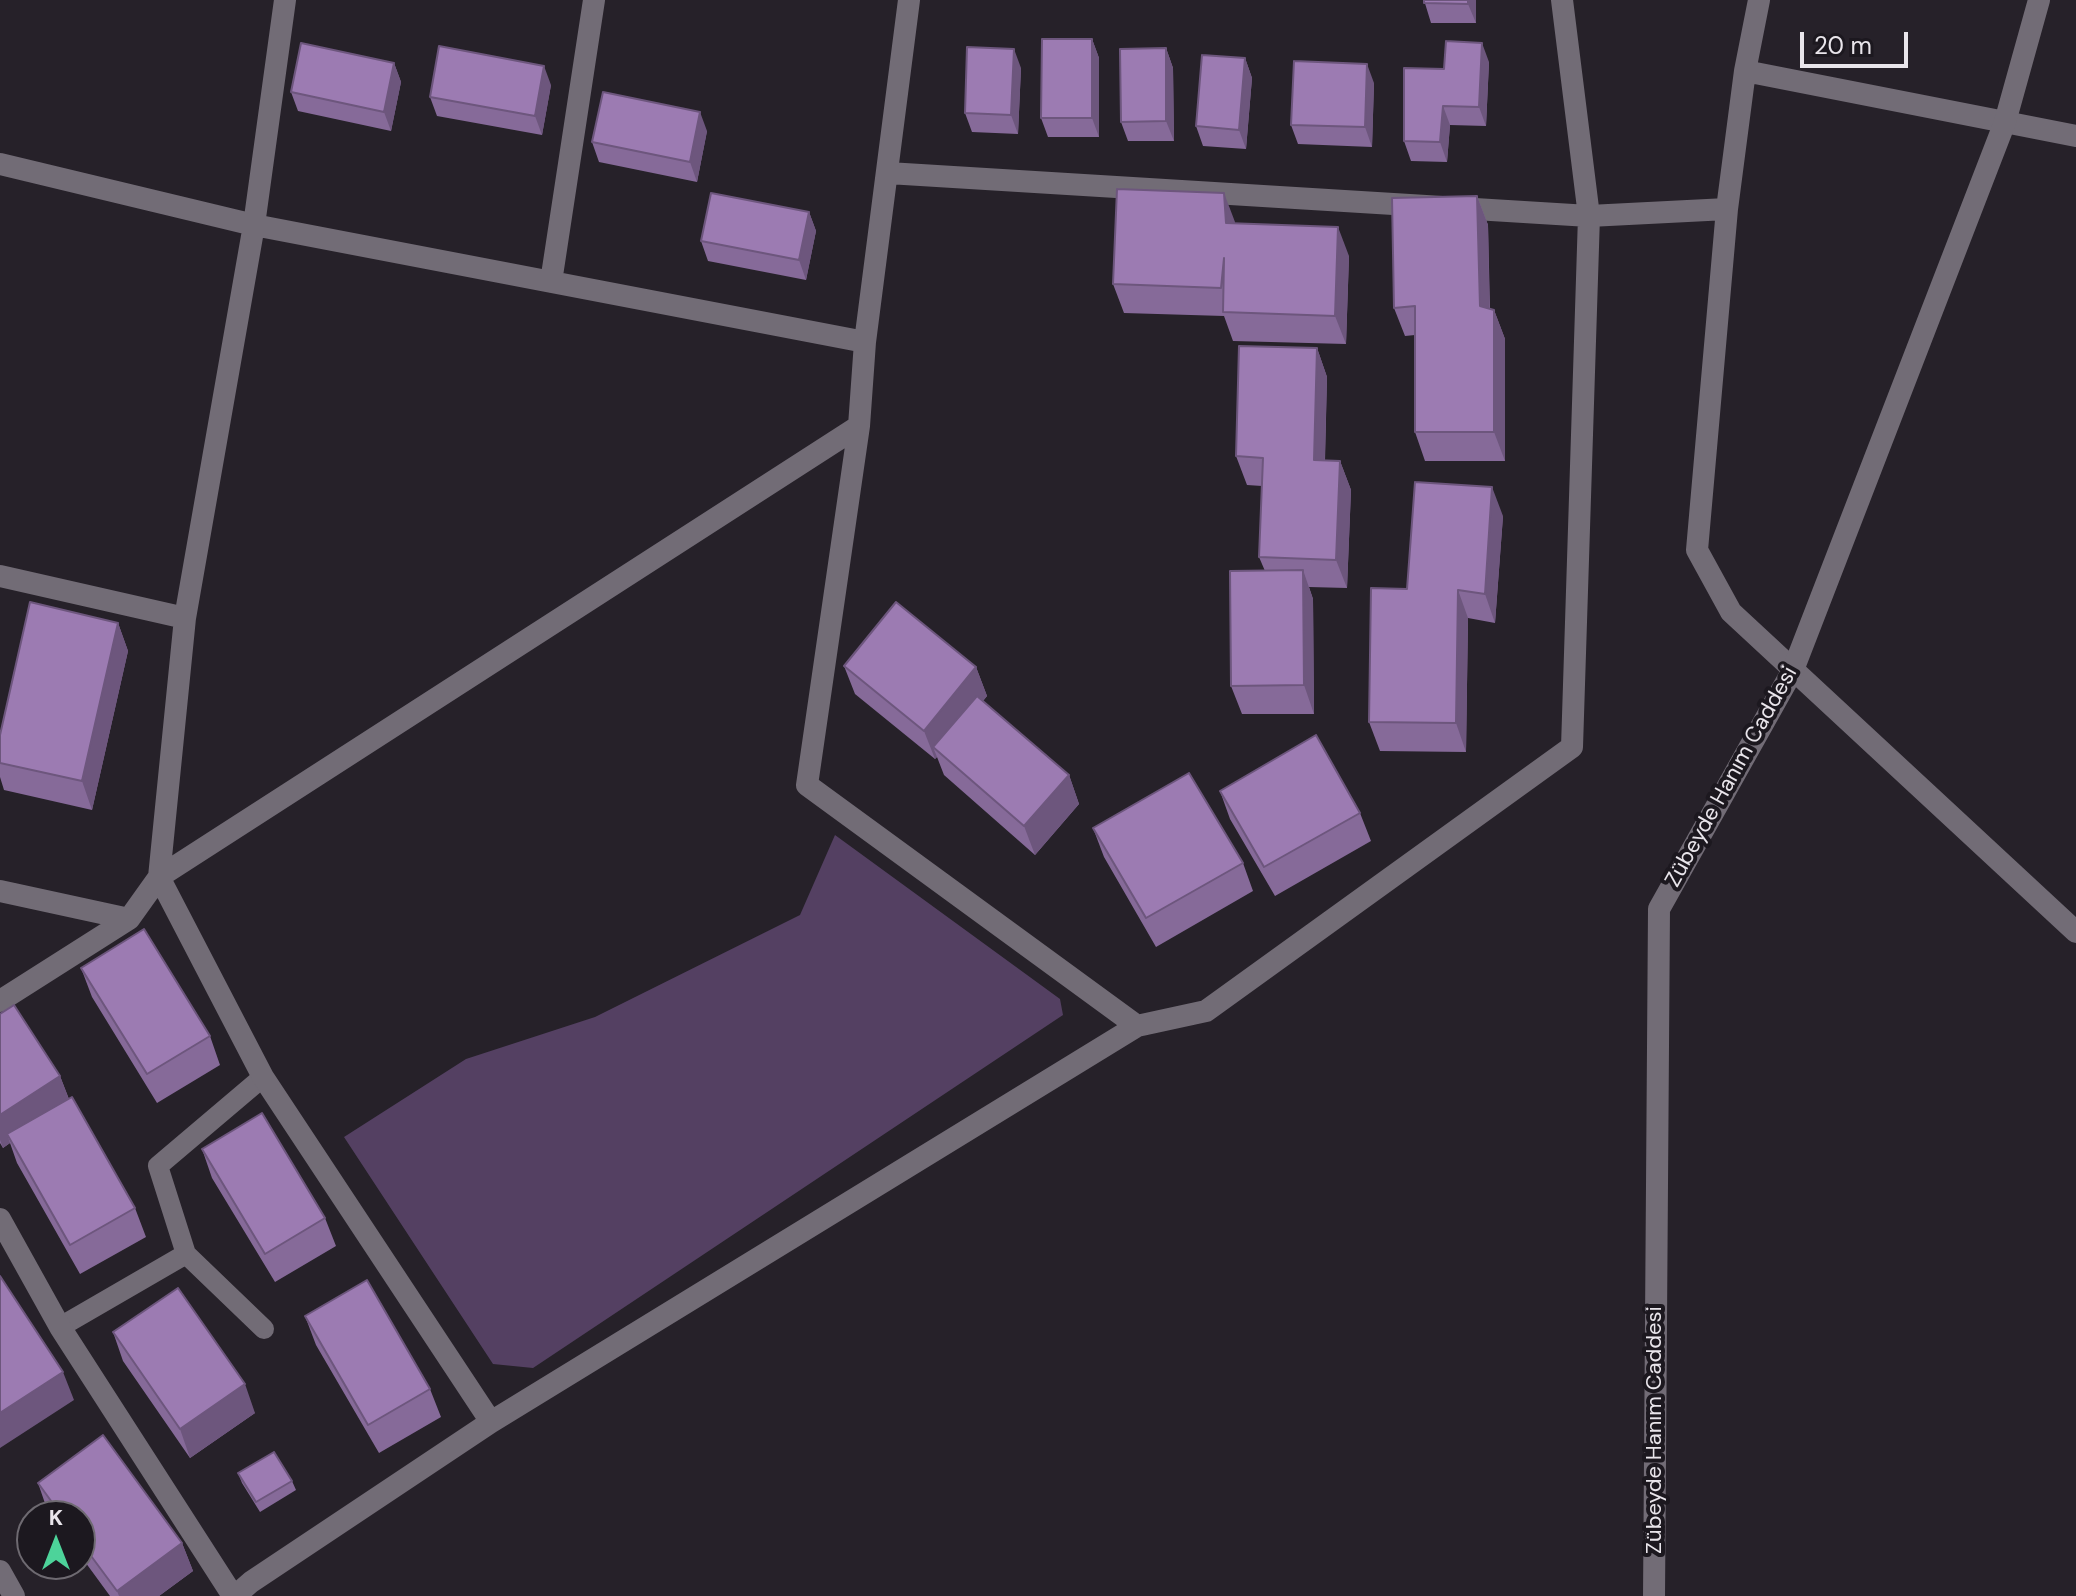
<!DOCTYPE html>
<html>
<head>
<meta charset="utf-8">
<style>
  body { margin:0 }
  #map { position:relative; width:2076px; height:1596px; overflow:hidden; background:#262129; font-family:"DM Sans",sans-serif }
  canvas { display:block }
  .north { position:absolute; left:16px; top:1500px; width:80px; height:80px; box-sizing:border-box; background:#1c181f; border:2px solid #6e6a71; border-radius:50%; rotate:0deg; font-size:22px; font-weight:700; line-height:32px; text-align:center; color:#e9e5eb }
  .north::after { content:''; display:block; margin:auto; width:28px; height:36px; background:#4dd39a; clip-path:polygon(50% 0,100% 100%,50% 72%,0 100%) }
  .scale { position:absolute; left:1800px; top:32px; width:108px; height:36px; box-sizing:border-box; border:4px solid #e9e5eb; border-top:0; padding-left:10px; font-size:24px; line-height:28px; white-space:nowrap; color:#e9e5eb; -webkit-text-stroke:6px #1c181f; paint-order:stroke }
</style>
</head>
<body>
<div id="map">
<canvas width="2076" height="1596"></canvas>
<div class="north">K</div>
<div class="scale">20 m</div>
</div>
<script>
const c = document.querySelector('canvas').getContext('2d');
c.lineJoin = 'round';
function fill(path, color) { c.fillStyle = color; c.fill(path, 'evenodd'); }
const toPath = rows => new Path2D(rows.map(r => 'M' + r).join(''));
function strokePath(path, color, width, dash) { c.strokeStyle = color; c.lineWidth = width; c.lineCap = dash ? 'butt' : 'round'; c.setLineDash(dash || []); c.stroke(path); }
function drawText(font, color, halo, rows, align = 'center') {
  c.font = font + ' "DM Sans",sans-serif'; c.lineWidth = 8; c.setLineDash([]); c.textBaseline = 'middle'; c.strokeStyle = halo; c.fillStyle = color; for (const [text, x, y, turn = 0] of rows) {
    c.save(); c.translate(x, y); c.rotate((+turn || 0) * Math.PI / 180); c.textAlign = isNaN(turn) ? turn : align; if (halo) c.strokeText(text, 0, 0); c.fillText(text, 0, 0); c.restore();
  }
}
const green = toPath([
  [835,835,1060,999,1063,1015,533,1368,493,1364,344,1137,466,1059,595,1017,800,915]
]);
const service = toPath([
  [263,1077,158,1166,186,1254,264,1329],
  [60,1327,186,1254]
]);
const minor = toPath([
  [285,0,254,225,185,618,159,877,263,1077,491,1422],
  [909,0,865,342,859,426,807,785,1137,1026],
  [1759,0,1745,71,2076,136],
  [1745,71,1727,209,1697,550,1731,612,2076,932],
  [0,164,254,225,865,342],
  [888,173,1589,216,1727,209],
  [551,282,594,0],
  [0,576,185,618],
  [0,891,129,919],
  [0,1001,129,919,159,877,859,426],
  [0,1219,60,1327,233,1596],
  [0,1571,14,1596],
  [235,1596,251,1582,491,1422,1137,1026,1206,1011,1572,747,1589,216,1562,0]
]);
const tertiary = toPath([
  [1654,1596,1659,909,1793,670,2005,122,2039,0]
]);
const wall = toPath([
  [1424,0,1476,0,1476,23,1431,23],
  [1092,39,1099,58,1099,137,1048,137,1041,118],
  [1166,48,1173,68,1174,141,1128,141,1121,122],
  [1245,58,1252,78,1246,149,1203,146,1196,126],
  [1489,62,1486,126,1450,125,1447,162,1411,161,1404,141,1444,69],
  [394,63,401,82,391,131,298,111,291,92],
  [1021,68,1018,134,972,132,965,113],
  [1374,83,1372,147,1298,144,1291,125],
  [551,85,542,135,437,116,430,97],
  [707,131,697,182,599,162,592,142],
  [1477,196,1488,225,1490,309,1494,310,1505,339,1505,461,1425,461,1415,432,1415,335,1405,336,1394,308],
  [809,212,816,231,806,280,708,261,701,241],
  [1235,222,1235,223,1349,256,1346,344,1233,341,1224,316,1124,313,1113,284],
  [1317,348,1327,377,1325,461,1340,461,1351,490,1347,588,1309,587,1313,599,1314,714,1242,714,1231,686,1265,571,1259,557,1262,486,1247,485,1236,456],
  [1503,516,1495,623,1468,618,1466,752,1380,751,1369,722,1407,589],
  [118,623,128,651,92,810,4,790,0,777,0,735],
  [844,666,976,667,987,696,983,701,1069,775,1079,804,1035,855,944,775,937,757,935,759,855,694],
  [1220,791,1360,813,1371,841,1275,896,1230,819],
  [1093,828,1243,863,1253,891,1156,947,1104,857],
  [81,968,210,1036,220,1065,157,1103,92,997],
  [0,1014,60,1076,69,1099,135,1208,146,1237,80,1274,17,1163,10,1143,3,1148,0,1143],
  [202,1149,325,1218,336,1246,275,1282,212,1178],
  [305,1316,430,1389,441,1417,379,1453,316,1345],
  [113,1332,255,1413,190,1458,123,1361],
  [238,1473,292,1481,296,1490,260,1512,242,1483],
  [38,1483,182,1543,193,1571,159,1596,110,1596,80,1555,80,1516,51,1516,48,1512]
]);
const shadedWall = toPath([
  [1468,0,1476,0,1476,23,1468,4],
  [1092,39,1099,58,1099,137,1092,118],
  [1482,43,1489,62,1486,126,1479,107],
  [1166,48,1173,68,1174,141,1166,121],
  [1014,49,1021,68,1018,134,1011,115],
  [1245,58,1252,78,1246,149,1239,130],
  [394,63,401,82,391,131,384,112],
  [1367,64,1374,83,1372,147,1365,127],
  [544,66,551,85,542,135,535,116],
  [1443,106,1450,125,1447,162,1440,142],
  [700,112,707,131,697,182,690,162],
  [1224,193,1235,222,1236,252,1226,223],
  [1477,196,1488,225,1490,335,1480,306],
  [809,212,816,231,806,280,799,260],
  [1338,227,1349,256,1346,344,1335,316],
  [1494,310,1505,339,1505,461,1494,432],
  [1317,348,1327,377,1324,489,1314,460],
  [1340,461,1351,490,1347,588,1336,560],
  [1492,487,1503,516,1495,623,1485,594],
  [1303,570,1313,599,1314,714,1304,685],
  [1458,590,1468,618,1466,752,1456,723],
  [118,623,128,651,92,810,82,781],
  [976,667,987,696,940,753,933,747,937,757,935,759,924,731],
  [1069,775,1079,804,1035,855,1024,826],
  [60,1076,71,1105,7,1134,10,1143,3,1148,0,1140,0,1115],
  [63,1372,74,1400,0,1448,0,1413],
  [245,1384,255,1413,190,1458,180,1429],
  [182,1543,193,1571,159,1596,119,1596,117,1591]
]);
const building = toPath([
  [1424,0,1468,0,1468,4,1424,3,1424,0],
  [1042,39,1092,39,1092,118,1041,118,1042,39],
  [1446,41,1482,43,1479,107,1443,106,1440,142,1404,141,1404,68,1444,69,1446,41],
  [301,43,394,63,384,112,291,92,301,43],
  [439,46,544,66,535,116,430,97,439,46],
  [967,47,1014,49,1011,115,965,113,967,47],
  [1166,48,1166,121,1121,122,1120,49,1166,48],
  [1202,55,1245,58,1239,130,1196,126,1202,55],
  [1294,61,1367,64,1365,127,1291,125,1294,61],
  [603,92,700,112,690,162,592,142,603,92],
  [1117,189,1224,193,1226,223,1338,227,1335,316,1223,312,1224,258,1221,288,1113,284,1117,189],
  [711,193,809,212,799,260,701,241,711,193],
  [1477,196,1480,306,1494,310,1494,432,1415,432,1415,306,1394,308,1392,198,1477,196],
  [1239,346,1317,348,1314,460,1340,461,1336,560,1259,557,1263,458,1236,456,1239,346],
  [1415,482,1492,487,1485,594,1458,590,1456,723,1369,722,1371,588,1407,589,1415,482],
  [1303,570,1304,685,1231,686,1230,571,1303,570],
  [30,602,118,623,82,781,0,763,0,735,30,602],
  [896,602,976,667,924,731,844,666,896,602],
  [977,696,1069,775,1024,826,933,747,977,696],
  [1316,735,1360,813,1264,867,1220,791,1316,735],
  [1189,773,1243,863,1146,918,1093,828,1189,773],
  [144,929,210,1036,147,1074,81,968,144,929],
  [14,1005,60,1076,0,1115,0,1014,14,1005],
  [72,1097,135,1208,70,1245,7,1134,72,1097],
  [262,1113,325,1218,265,1254,202,1149,262,1113],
  [0,1276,63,1372,0,1413,0,1276],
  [367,1280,430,1389,368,1425,305,1316,367,1280],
  [178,1288,245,1384,180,1429,113,1332,178,1288],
  [103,1435,182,1543,117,1591,80,1541,80,1516,62,1516,38,1483,103,1435],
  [274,1452,292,1481,256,1502,238,1473,274,1452]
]);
const streetNames = [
  ["Zübeyde Hanım Caddesi",1732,777,-61],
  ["Zübeyde Hanım Caddesi",1655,1430,-90]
];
fill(green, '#544062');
strokePath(service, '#726c76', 20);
strokePath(minor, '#726c76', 22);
strokePath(tertiary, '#726c76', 22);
fill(wall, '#866a99');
fill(shadedWall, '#6d567d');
fill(building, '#9c7bb2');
strokePath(building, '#6d567d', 2);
drawText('22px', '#e9e5eb', '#1c181f', streetNames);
</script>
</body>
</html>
